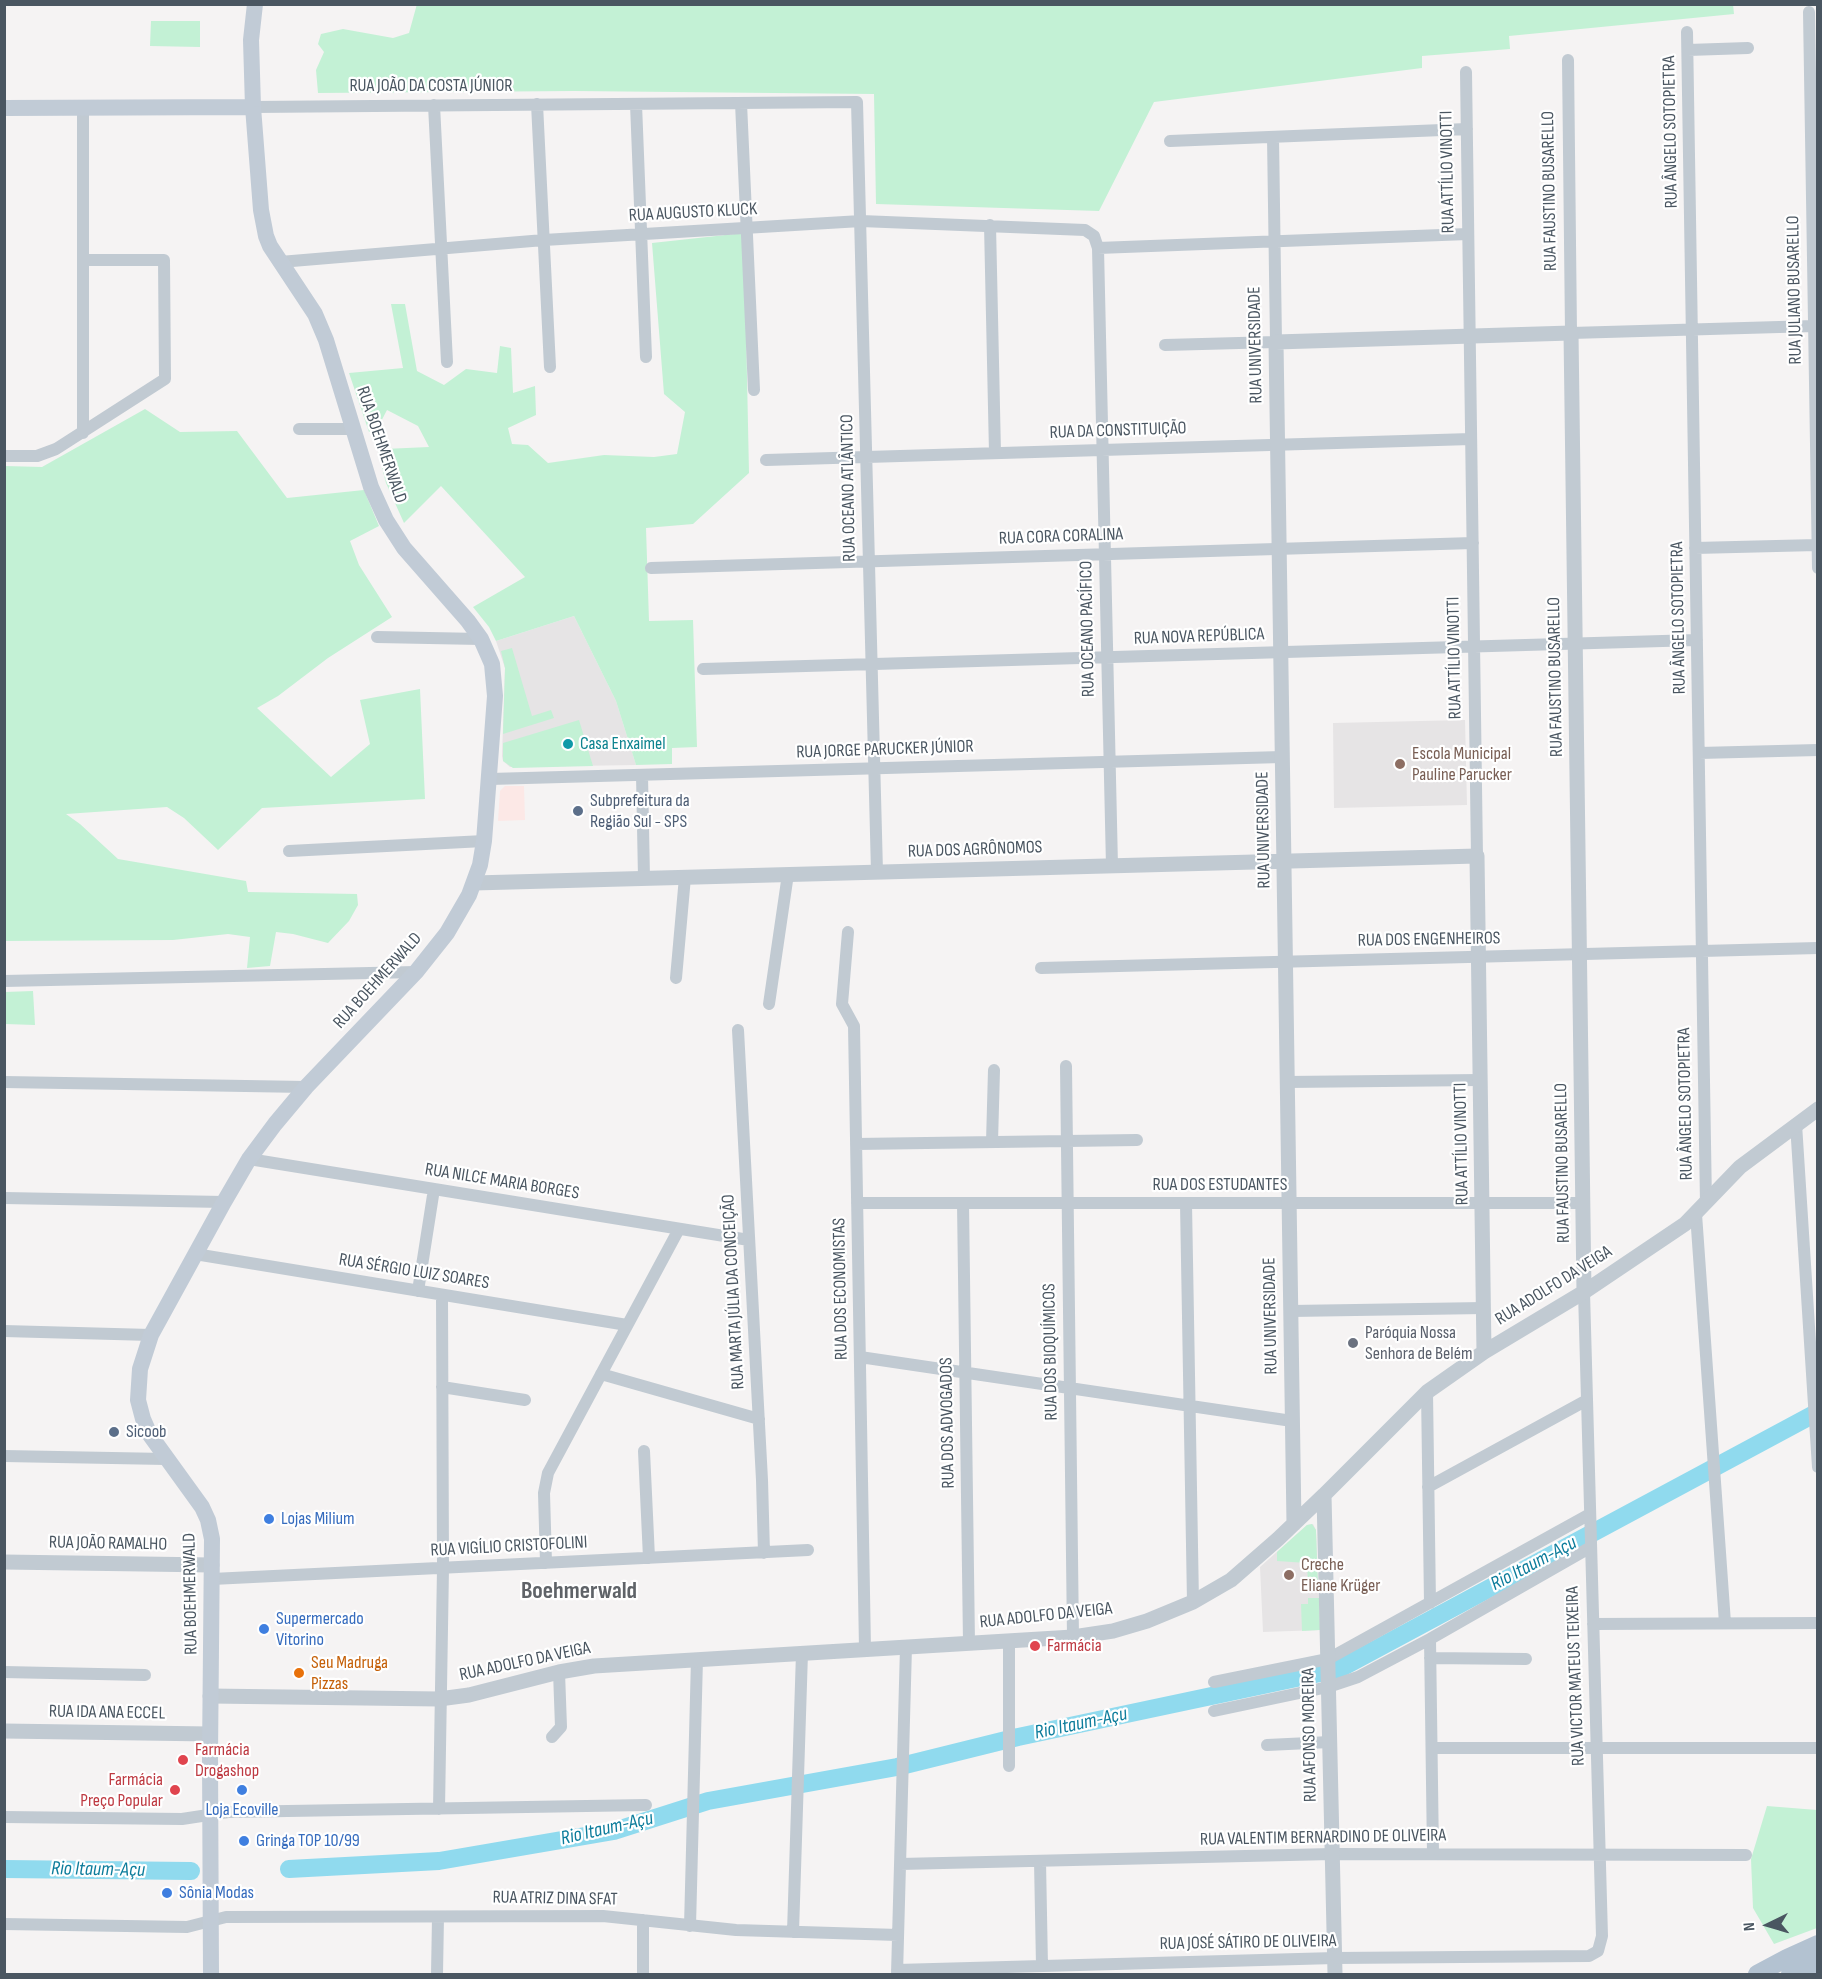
<!DOCTYPE html>
<html>
<head>
<meta charset="utf-8">
<style>
  body { margin:0 }
  #map { position:relative; width:1822px; height:1979px; overflow:hidden; background:#f5f3f3; font-family:"Sofia Sans Condensed",sans-serif }
  canvas { display:block }
  .frame { position:absolute; inset:0; border:6px solid #4a5661; pointer-events:none }
  .north { position:absolute; left:1738px; top:1895px; width:60px; height:60px; -webkit-text-stroke:4px #fff; paint-order:stroke; rotate:265deg; font-size:16px; font-weight:700; line-height:24px; text-align:center; color:#4a5661 }
  .north::after { content:''; display:block; margin:auto; width:21px; height:27px; background:#4a5661; clip-path:polygon(50% 0,100% 100%,50% 72%,0 100%) }
</style>
</head>
<body>
<div id="map">
<canvas width="1822" height="1979"></canvas>
<div class="frame"></div>
<div class="north">N</div>
</div>
<script>
const c = document.querySelector('canvas').getContext('2d');
c.lineJoin = 'round';
function fill(path, color) { c.fillStyle = color; c.fill(path, 'evenodd'); }
const toPath = rows => new Path2D(rows.map(r => 'M' + r).join(''));
function strokePath(path, color, width, dash) { c.strokeStyle = color; c.lineWidth = width; c.lineCap = dash ? 'butt' : 'round'; c.setLineDash(dash || []); c.stroke(path); }
function drawText(font, color, halo, rows, align = 'center') {
  c.font = font + ' "Sofia Sans Condensed",sans-serif'; c.lineWidth = 4.5; c.setLineDash([]); c.textBaseline = 'middle'; c.strokeStyle = halo; c.fillStyle = color; for (const [text, x, y, turn = 0] of rows) {
    c.save(); c.translate(x, y); c.rotate((+turn || 0) * Math.PI / 180); c.textAlign = isNaN(turn) ? turn : align; if (halo) c.strokeText(text, 0, 0); c.fillText(text, 0, 0); c.restore();
  }
}
const education = toPath([
  [574,616,616,701,636,765,510,767,503,761,502,756,505,668,496,641],
  [1465,720,1467,805,1334,808,1333,723],
  [1313,1524,1316,1530,1320,1630,1263,1632,1260,1567,1307,1525]
]);
const medical = toPath([
  [505,786,524,786,525,820,498,821,500,791]
]);
const green = toPath([
  [417,4,1733,4,1734,14,1509,36,1510,49,1422,56,1422,68,1154,102,1099,211,876,204,874,94,574,91,318,93,316,70,324,52,318,44,321,34,343,29,393,38,409,33],
  [151,21,200,21,200,47,150,46],
  [744,233,749,473,693,524,646,528,649,621,693,620,697,747,672,748,672,764,636,765,616,701,574,616,496,641,489,627,473,607,525,577,441,486,404,523,386,483,378,452,384,449,429,447,418,426,387,410,375,433,369,432,349,373,403,368,391,304,405,304,417,371,444,385,466,369,497,373,500,346,511,348,513,393,535,386,536,415,508,428,512,444,528,445,548,463,604,455,654,457,677,454,685,412,664,394,652,243],
  [145,409,180,432,237,431,287,498,364,490,379,526,350,541,359,565,392,617,328,658,278,696,257,708,331,777,370,744,360,700,420,689,425,799,262,808,218,850,184,818,167,807,66,814,80,824,118,859,246,881,248,892,357,894,358,905,349,921,328,943,293,934,276,932,270,966,247,968,250,937,228,934,173,940,5,941,5,466,42,467],
  [512,648,532,716,551,710,554,718,503,734,505,668,501,651],
  [579,720,593,766,513,768,503,761,503,743],
  [33,991,35,1025,5,1024,5,992],
  [1312,1524,1316,1530,1318,1586,1308,1586,1307,1563,1277,1561,1277,1552,1307,1525],
  [1308,1598,1319,1598,1320,1630,1302,1631,1301,1604,1308,1604],
  [1767,1806,1817,1810,1817,1928,1774,1944,1753,1908,1751,1859]
]);
const river = toPath([
  [4,1869,191,1871],
  [289,1869,439,1861,614,1831,708,1801,897,1767,1018,1737,1339,1669,1818,1412]
]);
const minor = toPath([
  [1809,12,1818,568],
  [1687,32,1706,1203],
  [1688,50,1748,48],
  [1568,60,1571,333,1814,326],
  [1466,72,1477,856],
  [741,103,754,390],
  [537,104,550,367],
  [636,104,646,357],
  [434,105,447,362],
  [253,107,857,102,877,872],
  [1170,141,1467,129],
  [990,225,995,453],
  [1098,248,1468,234],
  [280,262,544,240,861,221,1085,230,1094,236,1098,248,1112,866],
  [1165,345,1276,342,1273,137],
  [299,429,353,429],
  [83,433,83,108],
  [4,456,37,456,56,449,165,379,164,260,83,260],
  [766,460,1471,439],
  [1695,548,1817,545],
  [651,568,1473,543],
  [377,637,481,639],
  [703,669,1697,640],
  [1699,753,1818,750],
  [642,775,644,878],
  [490,779,1282,757],
  [289,851,484,841],
  [848,932,842,1004,854,1026,865,1649],
  [1041,968,1818,948],
  [676,978,685,877],
  [4,981,416,972],
  [769,1004,788,874],
  [738,1030,762,1480,764,1553],
  [1066,1066,1073,1637],
  [4,1082,306,1087],
  [1287,1082,1480,1080],
  [1796,1124,1818,1467],
  [992,1142,994,1070],
  [856,1144,1137,1140],
  [249,1159,749,1240],
  [4,1198,224,1202],
  [857,1203,1583,1203],
  [963,1203,969,1643],
  [1186,1203,1193,1602],
  [1696,1214,1725,1623],
  [195,1254,627,1325],
  [418,1291,434,1189],
  [1291,1311,1484,1308],
  [4,1331,151,1335],
  [860,1357,1292,1421],
  [601,1374,759,1419],
  [442,1387,525,1400],
  [1427,1392,1430,1603],
  [644,1451,649,1558],
  [4,1456,166,1459],
  [1428,1487,1587,1400],
  [546,1563,544,1493,548,1473,679,1229],
  [212,1579,808,1550],
  [1593,1624,1818,1623],
  [1430,1639,1433,1854],
  [1430,1658,1526,1659],
  [4,1672,145,1675],
  [1214,1682,1328,1659,1590,1514],
  [1214,1711,1328,1687,1358,1677,1430,1639,1591,1547],
  [552,1737,561,1727,559,1672],
  [1267,1745,1330,1742],
  [1432,1748,1818,1748],
  [1009,1766,1009,1640],
  [439,1809,443,1568,442,1295],
  [4,1817,182,1819,228,1812,646,1805],
  [1040,1861,1042,1966],
  [900,1864,1332,1854,1746,1855],
  [4,1924,187,1927,226,1917,603,1916,736,1930,898,1935],
  [690,1926,697,1659],
  [793,1932,802,1653],
  [897,1970,1335,1958,1589,1956,1598,1951,1602,1936,1584,1292],
  [437,1974,438,1917],
  [643,1974,643,1920],
  [897,1974,906,1647]
]);
const tertiary = toPath([
  [474,883,1477,856,1484,1352],
  [1324,1495,1335,1974],
  [1294,1524,1276,342,1571,333,1584,1292],
  [4,1562,212,1565],
  [210,1696,439,1699,469,1695,559,1672,594,1666,1073,1637,1113,1631,1147,1621,1193,1602,1231,1580,1278,1539,1324,1495,1427,1392,1484,1352,1584,1292,1685,1224,1740,1167,1818,1109],
  [4,1731,210,1734]
]);
const secondary = toPath([
  [4,108,253,107],
  [211,1974,210,1756,212,1539,208,1520,202,1507,150,1435,143,1419,138,1400,140,1369,151,1335,224,1202,249,1159,275,1124,306,1087,416,972,447,933,469,895,480,865,484,841,495,696,492,664,481,639,468,621,404,548,386,520,371,487,326,340,315,314,270,246,266,236,261,210,253,107,251,40,255,4]
]);
const primary = toPath([
  [1757,1974,1787,1958,1818,1944],
  [1790,1974,1818,1963]
]);
const markers = [
  [568,744,6,"#0f9aa8"],
  [1400,764,6,"#8d6e63"],
  [578,811,6,"#5c6f8a"],
  [1353,1343,6,"#6b7280"],
  [114,1432,6,"#5c6f8a"],
  [269,1519,6,"#3f7fe0"],
  [1289,1575,6,"#8d6e63"],
  [264,1629,6,"#3f7fe0"],
  [1035,1646,6,"#e0444e"],
  [299,1673,6,"#e8710a"],
  [183,1760,6,"#e0444e"],
  [175,1790,6,"#e0444e"],
  [242,1790,6,"#3f7fe0"],
  [244,1841,6,"#3f7fe0"],
  [167,1893,6,"#3f7fe0"]
];
const streetNames = [
  ["RUA JOÃO DA COSTA JÚNIOR",431,86],
  ["RUA ÂNGELO SOTOPIETRA",1671,132,-91],
  ["RUA ATTÍLIO VINOTTI",1448,172,-91],
  ["RUA FAUSTINO BUSARELLO",1550,191,-91],
  ["RUA AUGUSTO KLUCK",693,213,-3],
  ["RUA JULIANO BUSARELLO",1795,290,-91],
  ["RUA UNIVERSIDADE",1256,345,-91],
  ["RUA DA CONSTITUIÇÃO",1118,431,-2],
  ["RUA BOEHMERWALD",381,445,71],
  ["RUA OCEANO ATLÂNTICO",849,488,-91],
  ["RUA CORA CORALINA",1061,537,-2],
  ["RUA ÂNGELO SOTOPIETRA",1679,618,-91],
  ["RUA OCEANO PACÍFICO",1088,629,-91],
  ["RUA NOVA REPÚBLICA",1199,637,-2],
  ["RUA ATTÍLIO VINOTTI",1455,658,-91],
  ["RUA FAUSTINO BUSARELLO",1556,677,-91],
  ["RUA JORGE PARUCKER JÚNIOR",885,750,-2],
  ["RUA UNIVERSIDADE",1264,830,-91],
  ["RUA DOS AGRÔNOMOS",975,850,-2],
  ["RUA DOS ENGENHEIROS",1429,940,-1],
  ["RUA BOEHMERWALD",378,981,-48],
  ["RUA ÂNGELO SOTOPIETRA",1686,1104,-91],
  ["RUA ATTÍLIO VINOTTI",1462,1144,-91],
  ["RUA FAUSTINO BUSARELLO",1563,1163,-91],
  ["RUA NILCE MARIA BORGES",502,1182,9],
  ["RUA DOS ESTUDANTES",1220,1185],
  ["RUA SÉRGIO LUIZ SOARES",414,1272,9],
  ["RUA ADOLFO DA VEIGA",1554,1286,-32],
  ["RUA DOS ECONOMISTAS",841,1289,-91],
  ["RUA MARTA JÚLIA DA CONCEIÇÃO",734,1292,-93],
  ["RUA UNIVERSIDADE",1271,1316,-91],
  ["RUA DOS BIOQUÍMICOS",1051,1352,-91],
  ["RUA DOS ADVOGADOS",948,1423,-91],
  ["RUA JOÃO RAMALHO",108,1544,1],
  ["RUA VIGÍLIO CRISTOFOLINI",509,1547,-3],
  ["RUA BOEHMERWALD",191,1594,-91],
  ["RUA ADOLFO DA VEIGA",1046,1616,-6],
  ["RUA ADOLFO DA VEIGA",525,1662,-12],
  ["RUA VICTOR MATEUS TEIXEIRA",1576,1676,-92],
  ["RUA IDA ANA ECCEL",107,1713,1],
  ["RUA AFONSO MOREIRA",1310,1735,-91],
  ["RUA VALENTIM BERNARDINO DE OLIVEIRA",1323,1838,-1],
  ["RUA ATRIZ DINA SFAT",555,1899,1],
  ["RUA JOSÉ SÁTIRO DE OLIVEIRA",1248,1943,-1]
];
const cultureNames = [
  ["Casa Enxaimel",580,744]
];
const educationNames = [
  ["Escola Municipal",1412,754],
  ["Pauline Parucker",1412,775],
  ["Creche",1301,1565],
  ["Eliane Krüger",1301,1586]
];
const serviceNames = [
  ["Subprefeitura da",590,801],
  ["Região Sul - SPS",590,822],
  ["Sicoob",126,1432]
];
const worshipNames = [
  ["Paróquia Nossa",1365,1333],
  ["Senhora de Belém",1365,1354]
];
const shopNames = [
  ["Lojas Milium",281,1519],
  ["Supermercado",276,1619],
  ["Vitorino",276,1640],
  ["Loja Ecoville",242,1810,"center"],
  ["Gringa TOP 10/99",256,1841],
  ["Sônia Modas",179,1893]
];
const healthNames = [
  ["Farmácia",1047,1646],
  ["Farmácia",195,1750],
  ["Drogashop",195,1771],
  ["Farmácia",163,1780,"right"],
  ["Preço Popular",163,1801,"right"]
];
const foodNames = [
  ["Seu Madruga",311,1663],
  ["Pizzas",311,1684]
];
const waterNames = [
  ["Rio Itaum-Açu",1534,1564,-28],
  ["Rio Itaum-Açu",1081,1724,-12],
  ["Rio Itaum-Açu",607,1829,-13],
  ["Rio Itaum-Açu",98,1870,1]
];
const districtNames = [
  ["Boehmerwald",579,1592]
];
fill(education, '#e6e4e5');
fill(medical, '#fce8e6');
fill(green, '#c3f1d5');
strokePath(river, '#90daee', 18);
strokePath(minor, '#c1cad2', 12);
strokePath(tertiary, '#c1cad2', 15);
strokePath(secondary, '#c1cbd6', 16);
strokePath(primary, '#b3c2d1', 18);
for (const [x, y, r, color] of markers) { const dot = new Path2D(); dot.arc(x, y, r, 0, 2 * Math.PI); c.fillStyle = color; c.fill(dot); strokePath(dot, '#fff', 2); }
drawText('18px', '#4a5661', '#fff', streetNames);
drawText('18px', '#0d838f', '#fff', cultureNames, 'left');
drawText('18px', '#785e54', '#fff', educationNames, 'left');
drawText('18px', '#4e5e75', '#fff', serviceNames, 'left');
drawText('18px', '#5b616d', '#fff', worshipNames, 'left');
drawText('18px', '#366cbe', '#fff', shopNames, 'left');
drawText('18px', '#be3a42', '#fff', healthNames, 'left');
drawText('18px', '#c56008', '#fff', foodNames, 'left');
drawText('italic 20px', '#0c7c9b', '#fff', waterNames);
drawText('bold 24px', '#5f6368', '#fff', districtNames);
</script>
</body>
</html>
